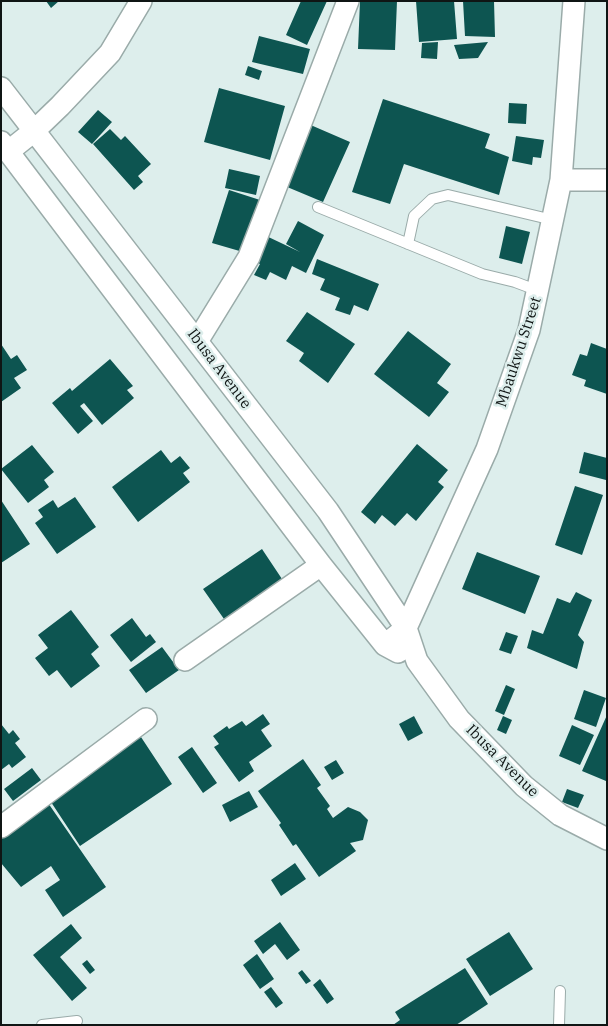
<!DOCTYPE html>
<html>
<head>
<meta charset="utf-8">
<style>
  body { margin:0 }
  #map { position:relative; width:608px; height:1026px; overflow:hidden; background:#ddeeec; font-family:"IBM Plex Serif",serif }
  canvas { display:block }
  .frame { position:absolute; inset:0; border:2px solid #0f1514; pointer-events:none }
</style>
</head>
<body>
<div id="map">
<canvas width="608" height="1026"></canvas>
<div class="frame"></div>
</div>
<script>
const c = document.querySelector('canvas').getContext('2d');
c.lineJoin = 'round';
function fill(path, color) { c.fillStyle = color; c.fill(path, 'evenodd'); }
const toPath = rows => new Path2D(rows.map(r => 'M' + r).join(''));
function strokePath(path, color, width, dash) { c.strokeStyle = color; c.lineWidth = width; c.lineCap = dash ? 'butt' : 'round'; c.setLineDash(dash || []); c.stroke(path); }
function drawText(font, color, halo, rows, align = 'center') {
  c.font = font + ' "IBM Plex Serif",serif'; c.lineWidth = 5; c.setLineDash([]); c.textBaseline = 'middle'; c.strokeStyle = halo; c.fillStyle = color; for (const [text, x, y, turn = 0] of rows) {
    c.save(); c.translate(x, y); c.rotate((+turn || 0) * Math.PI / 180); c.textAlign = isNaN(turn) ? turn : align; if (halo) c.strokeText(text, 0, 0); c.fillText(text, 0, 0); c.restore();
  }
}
const building = toPath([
  [46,1,59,1,51,8],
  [301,1,327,1,307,45,286,35],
  [360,1,397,1,395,50,358,49],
  [416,1,454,1,457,39,419,42],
  [463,1,494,1,495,37,465,36],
  [259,36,310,49,303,74,252,62],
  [438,42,437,59,421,58,422,43],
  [488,42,478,58,459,59,454,45],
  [248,66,262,71,259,80,245,75],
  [219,88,285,106,270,160,204,142],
  [383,99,490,134,485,148,509,157,499,195,404,164,390,204,352,192],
  [509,103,527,104,526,124,508,123],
  [98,110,112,122,92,144,78,132],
  [306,123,350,142,323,202,280,184],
  [110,129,121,140,125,136,151,164,138,176,143,182,134,190,93,144],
  [516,136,544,140,541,158,533,157,532,165,512,161],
  [229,169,260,176,256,195,225,188],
  [229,190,260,200,243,252,212,243],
  [298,221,324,235,306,273,292,266,286,280,270,272,266,280,254,275,260,264,248,258,260,233,300,252,286,244],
  [506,226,530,232,522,264,499,258],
  [317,259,379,284,368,311,354,305,350,315,335,310,340,298,320,290,325,279,312,274],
  [307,312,355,344,328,383,299,361,304,353,286,341],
  [408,331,451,364,437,383,449,392,429,417,374,374],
  [591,343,607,349,607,394,584,386,586,380,572,375,580,354,587,356],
  [1,344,11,359,17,355,27,370,14,378,21,388,1,402],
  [110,359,133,386,127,390,134,398,102,425,84,403,80,406,93,421,78,434,52,403,70,388,72,391],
  [417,444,448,470,438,482,444,487,416,521,407,513,395,526,382,515,375,524,361,512],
  [32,445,54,472,44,480,49,487,28,503,1,469],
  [161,450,171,463,180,456,190,468,183,473,190,482,138,522,112,487],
  [584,452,607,458,606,480,579,473],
  [575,486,603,495,582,555,555,545],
  [75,497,96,527,57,554,35,523,43,517,38,510,53,500,58,508],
  [1,500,30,544,1,563],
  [262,549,282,579,224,619,203,589],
  [477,552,540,576,525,614,462,589],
  [576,592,592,600,578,635,584,642,577,669,527,648,532,630,543,634,557,598,570,603],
  [71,610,99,647,91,654,100,666,71,688,57,670,49,676,35,658,48,648,38,635],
  [132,618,146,637,150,634,156,642,131,662,110,635],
  [506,632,518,636,511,654,499,650],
  [162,647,179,670,146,693,129,670],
  [506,685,515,689,504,715,495,711],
  [584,690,606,698,596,727,574,719],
  [263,714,270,724,261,730,272,746,249,762,254,771,239,782,214,747,219,744,213,736,227,726,229,729,242,721,246,726],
  [607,715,607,780,606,781,582,771],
  [414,716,423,733,408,741,399,724],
  [503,716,512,720,506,734,497,730],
  [1,724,9,734,13,730,20,739,15,743,26,757,12,768,9,764,1,770],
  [572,725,594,735,580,765,559,756],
  [139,734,172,784,80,846,47,796],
  [192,747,217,783,203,793,178,757],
  [303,759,321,785,317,788,330,806,327,809,333,818,348,807,360,812,368,820,363,840,350,843,356,851,319,877,296,844,293,846,279,825,281,823,258,791],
  [336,760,344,773,332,780,324,767],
  [32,768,41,780,13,801,4,789],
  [567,789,584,795,578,808,562,802],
  [249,791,258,807,230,822,222,805],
  [46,800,106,887,63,917,45,890,60,880,51,866,21,887,1,863,1,832],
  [295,863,306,879,281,896,271,880],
  [280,922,300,950,287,960,275,944,263,954,254,941],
  [71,924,82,938,60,957,87,988,72,1001,33,955],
  [509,932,533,969,490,996,466,959],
  [257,954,274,979,260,989,243,965],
  [87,960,95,970,90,974,82,964],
  [465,968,488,1004,456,1025,393,1025,400,1020,395,1012],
  [302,970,311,981,306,984,298,973],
  [320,979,334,999,327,1004,313,985],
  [271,987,283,1003,276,1008,264,992]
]);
const lane = toPath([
  [318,207,482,274,515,282,539,291],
  [408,244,414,216,432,199,448,195,553,220],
  [42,1025,77,1021],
  [559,1025,560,991]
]);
const street = toPath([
  [1,88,328,511,406,628,417,661,459,719,524,786,560,815,607,839],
  [1,142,321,565,385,645,398,652],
  [9,151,34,131,60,106,110,53,141,1],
  [561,180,607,180],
  [198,340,249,257,348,1],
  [385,645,406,628,487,449,529,330,561,180,574,1],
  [185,660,321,565],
  [1,827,146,719]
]);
const streetNames = [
  ["Mbaukwu Street",519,352,-72],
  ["Ibusa Avenue",219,369,53],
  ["Ibusa Avenue",502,761,45]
];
fill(building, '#0d5551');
strokePath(lane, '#9aaba9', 12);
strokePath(street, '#9aaba9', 24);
strokePath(lane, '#fff', 10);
strokePath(street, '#fff', 21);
drawText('15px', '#0f1514', '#ddeeec', streetNames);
</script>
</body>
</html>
